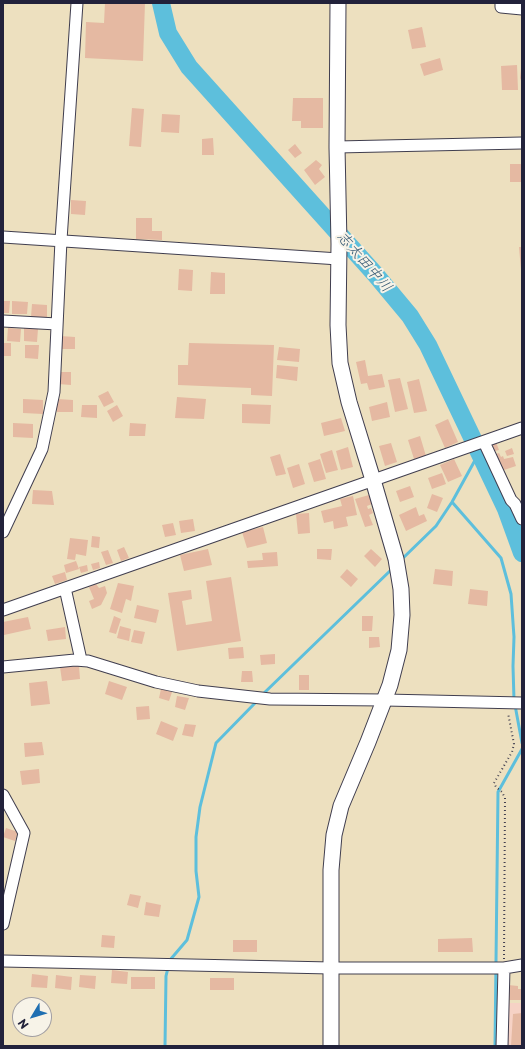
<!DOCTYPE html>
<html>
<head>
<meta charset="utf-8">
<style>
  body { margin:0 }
  #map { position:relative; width:525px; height:1049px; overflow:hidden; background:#ede0bf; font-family:"Playpen Sans",sans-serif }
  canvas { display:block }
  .frame { position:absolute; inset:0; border:4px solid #22223b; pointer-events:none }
  .north { position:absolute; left:12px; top:997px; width:40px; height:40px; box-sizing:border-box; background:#f7f3e8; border:1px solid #a29fa3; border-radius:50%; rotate:232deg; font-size:11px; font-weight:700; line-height:16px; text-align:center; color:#22223b }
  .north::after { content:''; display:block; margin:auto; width:14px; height:18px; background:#1f6fb2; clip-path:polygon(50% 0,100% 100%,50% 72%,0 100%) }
</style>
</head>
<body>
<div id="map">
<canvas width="525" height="1049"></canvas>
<div class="frame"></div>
<div class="north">N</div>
</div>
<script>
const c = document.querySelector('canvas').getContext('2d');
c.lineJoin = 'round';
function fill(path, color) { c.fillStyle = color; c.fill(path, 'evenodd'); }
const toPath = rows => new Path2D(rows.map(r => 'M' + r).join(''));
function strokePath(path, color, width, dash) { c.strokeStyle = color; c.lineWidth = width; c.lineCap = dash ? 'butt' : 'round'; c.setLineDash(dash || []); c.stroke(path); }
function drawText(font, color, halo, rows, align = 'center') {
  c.font = font + ' "Playpen Sans","Klee One",sans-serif'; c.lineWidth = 4; c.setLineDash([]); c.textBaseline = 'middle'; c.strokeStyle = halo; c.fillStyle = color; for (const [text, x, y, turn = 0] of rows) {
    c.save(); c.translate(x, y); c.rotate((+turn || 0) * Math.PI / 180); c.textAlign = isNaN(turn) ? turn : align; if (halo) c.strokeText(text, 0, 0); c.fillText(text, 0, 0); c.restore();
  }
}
const built = toPath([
  [507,1003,522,1003,522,1046,506,1046]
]);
const stream = toPath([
  [452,502,501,558,511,594,514,637,513,666,514,700],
  [401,560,436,526,452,502,479,453],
  [262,695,393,568],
  [515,705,522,743],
  [165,1046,166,976,170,960,187,940,199,897,196,871,196,837,200,807,216,743,257,701],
  [495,1046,498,792,522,749]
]);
const river = toPath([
  [161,3,168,33,189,67,375,274,410,316,428,345,470,433,506,509,522,553]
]);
const building = toPath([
  [105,3,145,3,143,61,85,58,86,22,104,23],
  [422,27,426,47,412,49,408,30],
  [440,58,443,70,424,76,420,64],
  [517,65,518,90,502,90,501,66],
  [521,69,522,69,522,83,520,78],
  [293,98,323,98,323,128,301,128,301,121,292,121],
  [132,108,144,109,141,147,129,146],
  [162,114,180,115,179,133,161,132],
  [213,138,214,155,202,155,202,139],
  [295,144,302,153,295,158,288,150],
  [316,160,322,165,319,169,325,177,315,185,304,170],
  [510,164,522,164,522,182,510,182],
  [71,200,86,201,85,215,71,214],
  [136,218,152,218,152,231,162,231,162,240,136,239],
  [519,247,522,247,522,270,521,270],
  [179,269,193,270,192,291,178,290],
  [211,272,225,273,225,294,210,294],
  [3,301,10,301,9,313,3,313],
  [12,301,28,302,27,314,12,314],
  [32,304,47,305,47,317,31,317],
  [8,328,21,329,20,342,7,341],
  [24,328,38,329,37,342,24,341],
  [60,336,75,337,75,349,60,349],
  [3,343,11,343,11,356,3,356],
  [189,343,274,345,272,396,251,395,251,388,178,385,178,365,188,365],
  [25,345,39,345,38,359,25,358],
  [279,347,300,349,299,362,277,360],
  [365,360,368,376,382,374,385,387,369,390,367,383,361,384,356,362],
  [277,365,298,367,297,381,276,378],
  [58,372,71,372,71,385,58,384],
  [400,378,408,409,395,412,388,380],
  [419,379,427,411,414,413,407,382],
  [108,391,114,402,104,407,98,396],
  [177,397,206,399,204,419,175,418],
  [23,399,43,400,43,414,23,413],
  [57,399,73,400,73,412,57,412],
  [387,402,390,417,372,421,369,407],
  [242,404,271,405,270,424,242,423],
  [82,405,97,405,97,418,81,417],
  [117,405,123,416,113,422,107,411],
  [341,418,345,431,324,436,321,423],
  [448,419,458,442,445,448,435,425],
  [13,423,33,424,33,438,13,437],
  [130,423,146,424,145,436,129,436],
  [420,436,426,456,414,459,408,440],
  [496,442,499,450,491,452,488,445],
  [391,443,397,462,385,466,379,446],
  [348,447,353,467,341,470,336,451],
  [512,448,514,454,507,456,505,451],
  [332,450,338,470,326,473,320,454],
  [499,453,501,457,503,456,504,459,513,457,516,466,504,470,504,472,500,473,493,455],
  [280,454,286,474,276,476,270,457],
  [320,459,326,479,314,482,308,463],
  [454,459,462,476,448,482,440,465],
  [299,464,305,484,293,488,287,468],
  [442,473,446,484,432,489,428,478],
  [410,486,414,497,400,502,396,491],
  [33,490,52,491,54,505,32,504],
  [432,494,443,498,437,512,427,508],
  [369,495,372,504,367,506,368,509,371,508,373,513,369,515,373,525,365,527,355,499],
  [353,496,357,515,346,517,348,526,334,529,333,521,324,523,321,511,342,506,340,499],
  [416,507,419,516,424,514,427,521,406,531,399,515],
  [309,513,310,533,298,534,296,514],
  [193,519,195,531,181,533,179,521],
  [173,523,176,535,165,537,162,525],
  [263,527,267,543,247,548,242,532],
  [92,536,100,537,99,548,91,547],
  [70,538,88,540,86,556,76,554,75,560,67,559],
  [124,547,129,558,121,561,117,550],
  [208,549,212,565,184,571,180,555],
  [317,549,332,549,331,560,317,559],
  [371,549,382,559,375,567,364,556],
  [108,550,113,563,106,565,101,552],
  [277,552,278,566,248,568,247,561,263,560,262,553],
  [76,561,79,569,66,573,64,565],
  [99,562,100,568,93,570,91,564],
  [87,565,88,571,81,573,79,567],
  [347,569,358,579,351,587,340,577],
  [435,569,453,571,452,586,433,584],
  [65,572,67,580,55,584,52,576],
  [231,577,241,641,177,651,168,593,191,590,192,599,182,601,186,625,212,621,206,581],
  [118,583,134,586,131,601,126,599,122,613,110,609],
  [96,584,99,588,105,586,107,593,101,605,92,609,89,601,94,599,89,587],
  [470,589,488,591,487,606,468,604],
  [137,605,159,610,156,623,134,618],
  [114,616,121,619,116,634,109,632],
  [362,616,373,616,372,631,362,631],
  [28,617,31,629,4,635,3,622],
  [120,626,131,629,129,641,117,638],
  [65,627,66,639,48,641,46,630],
  [134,630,145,632,142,644,131,642],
  [369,637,379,637,380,647,369,648],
  [243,647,244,658,229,659,228,648],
  [275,654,275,664,261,665,260,655],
  [79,666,80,679,62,681,60,667],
  [242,671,252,671,253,682,241,682],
  [299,675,309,675,309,690,299,690],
  [47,681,50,704,31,706,29,683],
  [109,681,127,687,122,700,105,694],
  [161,689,172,692,169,701,159,698],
  [177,696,189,698,185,710,175,707],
  [149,706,150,719,137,720,136,707],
  [161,721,178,728,173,741,156,734],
  [185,724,196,725,193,737,182,735],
  [42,742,44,755,25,757,24,743],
  [39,769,40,783,22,785,20,771],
  [6,828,18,832,15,841,3,837],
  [130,894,141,896,138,908,127,905],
  [146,902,161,905,159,917,144,915],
  [102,935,115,936,114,948,101,947],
  [472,938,473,952,438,952,438,939],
  [233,940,257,940,257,952,233,952],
  [112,970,128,972,127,984,111,983],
  [32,974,48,976,47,988,31,987],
  [56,975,72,977,71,990,55,988],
  [80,975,96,976,95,989,79,987],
  [131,977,155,977,155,989,131,989],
  [210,978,234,978,234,990,210,990],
  [508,985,518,986,518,989,522,989,522,1000,508,1000],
  [522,1013,522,1046,511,1046,513,1014]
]);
const path = toPath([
  [504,959,505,798,502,792,496,787,494,783,512,752,514,744,508,713]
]);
const street = toPath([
  [501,3,501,7,522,9],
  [337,147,522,143],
  [3,237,339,259],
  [3,321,57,324],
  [484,442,511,500,515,504,522,519],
  [3,532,42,449,54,392,61,240,77,3],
  [65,588,81,660],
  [3,610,522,428],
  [3,667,75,660,88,661,156,682,198,691,270,699,385,700,522,703],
  [3,795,24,833,3,924],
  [3,961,331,968,504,968,522,965],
  [502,1046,504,968]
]);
const secondary = toPath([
  [331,1046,331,870,334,835,341,806,368,742,390,685,399,650,402,615,401,589,396,559,373,480,349,402,340,363,338,325,339,244,337,147,338,3]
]);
const waterNames = [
  ["志太田中川",364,262,49]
];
fill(built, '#f6d2c5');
strokePath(stream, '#5dbfdc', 3);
strokePath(river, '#5dbfdc', 18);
fill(building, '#e5b9a2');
strokePath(street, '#403e4f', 13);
strokePath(secondary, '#403e4f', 17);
strokePath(path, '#403e4f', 2, [1, 3]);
strokePath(street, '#fff', 11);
strokePath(secondary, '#fff', 15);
drawText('italic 15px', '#375973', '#f7f3e8', waterNames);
</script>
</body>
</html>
